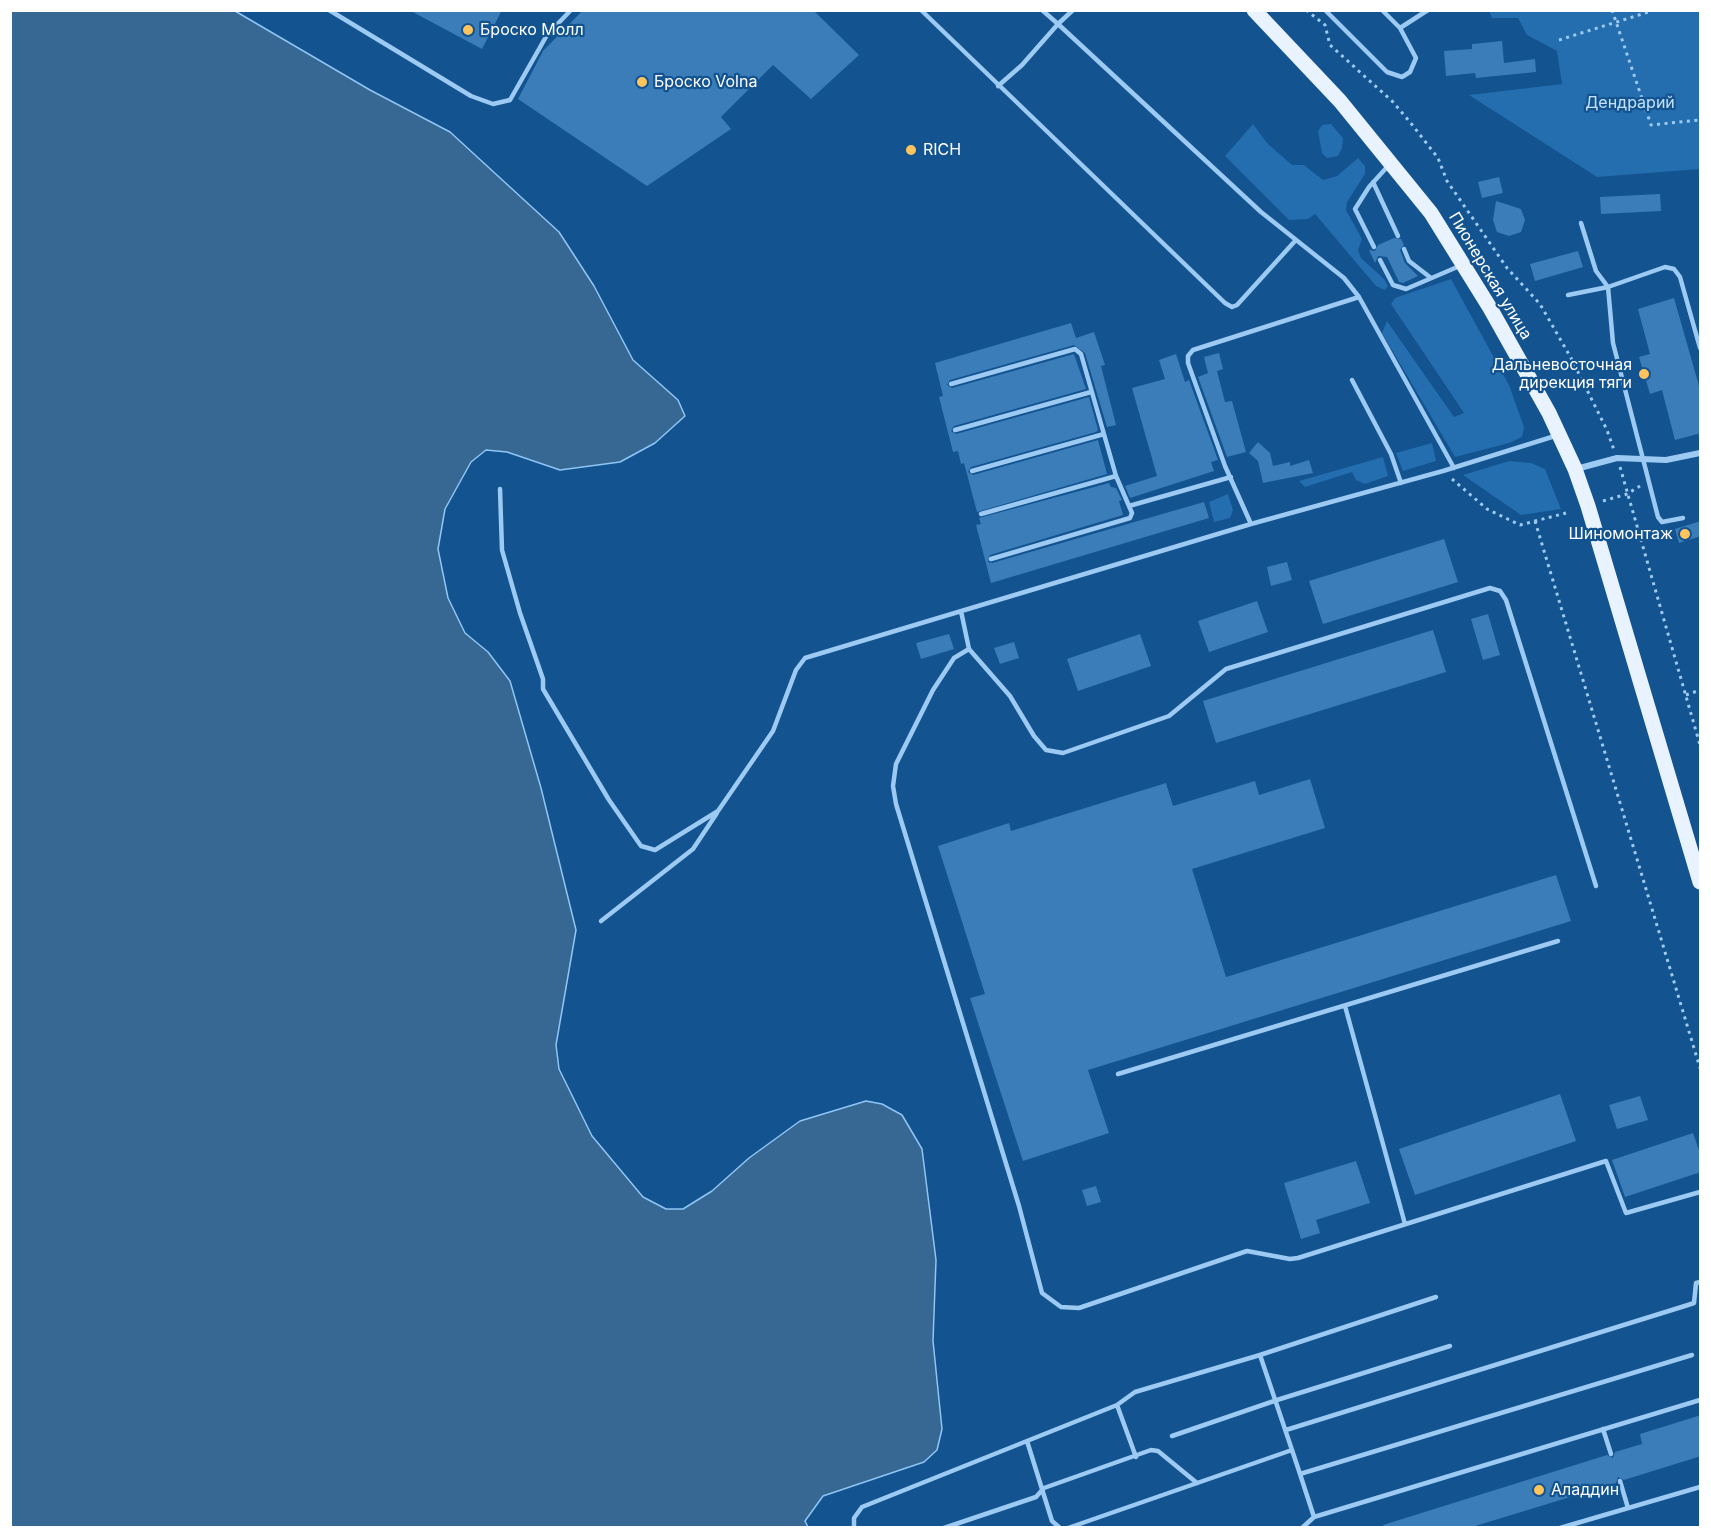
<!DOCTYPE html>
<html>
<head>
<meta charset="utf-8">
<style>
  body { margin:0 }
  #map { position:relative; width:1711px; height:1538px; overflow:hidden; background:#125390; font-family:Inter,sans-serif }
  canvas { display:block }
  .frame { position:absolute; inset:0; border:12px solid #fff; pointer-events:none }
</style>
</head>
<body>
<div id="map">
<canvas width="1711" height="1538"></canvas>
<div class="frame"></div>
</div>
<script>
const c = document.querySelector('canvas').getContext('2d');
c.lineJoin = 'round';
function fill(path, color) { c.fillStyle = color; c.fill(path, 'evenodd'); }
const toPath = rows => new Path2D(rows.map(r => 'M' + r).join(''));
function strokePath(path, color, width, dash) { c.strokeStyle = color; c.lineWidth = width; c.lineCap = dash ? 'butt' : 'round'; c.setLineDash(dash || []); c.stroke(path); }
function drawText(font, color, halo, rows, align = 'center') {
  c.font = font + ' Inter,sans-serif'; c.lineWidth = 4.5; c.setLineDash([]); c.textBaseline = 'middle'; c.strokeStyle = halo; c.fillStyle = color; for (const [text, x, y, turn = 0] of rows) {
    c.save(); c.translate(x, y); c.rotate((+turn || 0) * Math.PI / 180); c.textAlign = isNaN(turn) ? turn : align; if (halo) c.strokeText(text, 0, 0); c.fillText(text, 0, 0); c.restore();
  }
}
const green = toPath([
  [1489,11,1700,11,1700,169,1597,177,1469,95,1562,84,1557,51,1527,35,1518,18,1492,18],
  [1253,124,1267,143,1292,165,1304,165,1323,180,1337,176,1358,158,1365,166,1365,174,1347,202,1346,210,1362,239,1358,250,1361,258,1384,279,1388,286,1385,290,1376,286,1315,214,1308,219,1289,220,1225,156],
  [1331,124,1343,138,1342,148,1338,156,1327,158,1322,153,1318,131,1322,125],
  [1451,279,1509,385,1524,427,1522,437,1509,443,1455,457,1382,333,1387,321,1454,417,1464,413,1391,304,1395,298],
  [1432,443,1436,461,1403,471,1396,453],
  [1383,457,1388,476,1365,484,1356,480,1352,472,1305,487,1299,481],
  [1509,461,1531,463,1545,469,1561,509,1521,515,1463,475],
  [1228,494,1233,510,1230,518,1214,522,1209,502]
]);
const water = toPath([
  [10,11,235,11,370,90,450,132,559,232,594,286,633,360,678,400,685,416,655,443,620,462,560,470,507,452,486,450,471,462,445,509,438,549,448,598,465,633,488,652,510,681,541,788,576,930,556,1045,559,1069,592,1136,643,1197,666,1209,683,1209,712,1191,749,1158,800,1121,866,1101,882,1104,902,1115,922,1149,936,1260,933,1341,942,1429,937,1450,924,1462,823,1496,805,1521,808,1527,11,1527,10,11]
]);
const building = toPath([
  [409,10,502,10,482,49],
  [583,10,813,10,859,55,811,99,773,65,721,117,731,129,647,186,518,99,543,51],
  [1502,41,1504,63,1535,59,1536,72,1476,78,1475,73,1446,76,1444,51,1472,49,1472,44],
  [1499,177,1503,193,1482,198,1478,182],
  [1660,194,1661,211,1601,214,1600,197],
  [1496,201,1521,209,1525,220,1521,232,1509,236,1497,232,1493,220],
  [1394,238,1401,239,1404,245,1400,250,1405,263,1418,276,1403,283,1399,282,1387,257,1378,256,1375,263,1369,250,1375,251,1378,245],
  [1578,251,1583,267,1535,281,1530,264],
  [1674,298,1701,393,1701,433,1675,440,1662,390,1650,394,1639,357,1650,354,1638,309],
  [1071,323,1076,338,1094,332,1105,365,1101,366,1116,425,1107,427,1085,353,1074,345,950,380,947,385,952,388,1074,354,1086,389,954,426,951,431,956,434,1089,397,1098,430,1096,432,971,467,968,472,973,475,1098,440,1107,474,977,512,964,463,961,464,958,451,953,452,939,397,943,396,935,363],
  [1219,353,1223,369,1217,371,1225,402,1232,401,1246,452,1227,457,1198,377,1208,373,1204,357],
  [1176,354,1185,382,1189,380,1218,460,1211,462,1214,471,1130,498,1125,486,1157,476,1132,388,1165,379,1159,360],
  [1258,442,1270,453,1273,466,1290,462,1290,466,1309,460,1313,473,1263,483,1258,461,1249,453],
  [1109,483,1111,487,1116,488,1122,500,1119,501,1123,515,990,555,988,562,992,563,1204,502,1209,518,991,583,976,525,981,524,979,518],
  [1701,521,1701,536,1679,543,1675,529],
  [1444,539,1458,582,1323,624,1309,581],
  [1287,562,1292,580,1271,586,1267,567],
  [1257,601,1268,632,1209,652,1198,621],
  [1488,614,1500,655,1483,660,1471,619],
  [1433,630,1446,672,1216,743,1203,701],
  [949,634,954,649,921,659,916,643],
  [1140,634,1151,666,1078,691,1067,659],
  [1014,642,1019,658,1000,664,994,648],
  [1310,779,1325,828,1192,869,1226,977,1556,875,1571,921,1088,1070,1109,1133,1023,1161,970,998,985,994,938,846,1009,823,1011,831,1166,783,1173,806,1255,781,1259,795],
  [1560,1094,1576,1141,1415,1195,1399,1149],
  [1640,1096,1648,1120,1617,1129,1609,1105],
  [1693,1133,1701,1156,1701,1172,1625,1197,1612,1160],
  [1356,1161,1370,1203,1316,1220,1320,1233,1301,1239,1284,1183],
  [1096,1186,1101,1202,1087,1206,1082,1190],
  [1701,1415,1701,1456,1624,1480,1618,1477,1616,1483,1472,1527,1384,1527,1383,1525,1607,1455,1613,1458,1615,1452,1642,1444,1640,1434]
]);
const path = toPath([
  [1306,10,1325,25,1330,45,1392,101,1410,122,1438,158,1447,181,1507,268,1540,304,1571,358,1607,430,1614,450],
  [1612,10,1651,125,1700,120],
  [1559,40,1655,10],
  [1620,467,1700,745],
  [1452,479,1487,509,1520,525,1566,513],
  [1603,501,1627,494,1640,486],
  [1535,521,1700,1068],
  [1686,695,1700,690]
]);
const lane = toPath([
  [329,10,471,96,493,104,510,100,547,35,571,10],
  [921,10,1225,303,1232,307,1237,305,1295,241],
  [1042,10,1058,24,1073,10],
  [1325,10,1387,72,1402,77,1410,72,1416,58,1400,28,1382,10],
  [1400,28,1428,10],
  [998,86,1022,65,1058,24,1261,212,1344,278,1359,297,1454,468],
  [1373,182,1398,236],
  [1374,247,1355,209,1369,187,1388,166],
  [1404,249,1409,261,1431,278],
  [1380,260,1393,285,1406,289,1462,265],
  [1568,295,1608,287,1596,271,1581,223],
  [1352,380,1391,454,1401,483],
  [951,384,1075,349,1081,354,1116,476,1132,513,1130,518,991,559],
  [955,430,1091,392],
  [972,471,1104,434],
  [500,489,502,550,520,613,543,679,543,689,609,800,641,846,655,850,718,811,773,731,796,670,805,658,1251,524,1443,471,1555,436],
  [1129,506,1231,477],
  [981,514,1116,476],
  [1683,518,1662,522,1658,517,1613,343,1608,287,1665,267,1674,269,1680,277,1700,348],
  [1251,524,1225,466,1188,363,1188,356,1193,350,1359,297],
  [961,611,969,649,1010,696,1034,736,1046,750,1063,753,1169,716,1226,669,1490,588,1500,591,1506,600,1596,886],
  [969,649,954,658,933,690,896,764,893,786,896,804,1019,1206,1042,1293,1061,1307,1079,1308,1247,1251,1290,1259,1298,1258,1606,1161,1626,1213,1700,1192],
  [601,921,693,849,717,813],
  [1345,1006,1405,1224],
  [1118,1074,1558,941],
  [1260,1355,1436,1297],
  [1117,1405,1136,1457],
  [1603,1429,1611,1454],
  [1286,1430,1688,1305,1694,1303,1696,1283,1700,1282],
  [1172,1436,1277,1400,1450,1346],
  [1027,1441,1052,1521,1060,1528],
  [1620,1481,1628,1508],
  [1314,1517,1300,1474,1692,1355],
  [854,1528,854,1518,862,1507,1117,1405,1135,1392,1260,1355,1292,1450],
  [944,1528,1036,1497,1044,1488,1151,1450,1158,1451,1197,1483],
  [1068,1528,1292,1450,1300,1474],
  [1302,1528,1314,1517,1700,1400],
  [1560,1528,1700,1487]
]);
const street = toPath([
  [1576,469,1617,458,1666,460,1700,453]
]);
const primary = toPath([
  [1254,10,1340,101,1431,213,1490,308,1549,413,1575,469,1588,506,1700,882]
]);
const markers = [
  [468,30,6,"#ffc45e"],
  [642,82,6,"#ffc45e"],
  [911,150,6,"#ffc45e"],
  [1644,374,6,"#ffc45e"],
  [1685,534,6,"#ffc45e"],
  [1539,1490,6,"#ffc45e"]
];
const poiNames = [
  ["Броско Молл",480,30],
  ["Броско Volna",654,82],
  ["RICH",923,150],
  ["Дальневосточная",1632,365,"right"],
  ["дирекция тяги",1632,383,"right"],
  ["Шиномонтаж",1673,534,"right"],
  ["Аладдин",1551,1490]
];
const parkNames = [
  ["Дендрарий",1630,103]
];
const streetNames = [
  ["Пионерская улица",1490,276,59]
];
fill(green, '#246daf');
fill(water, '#376793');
strokePath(water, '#8fc6f5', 1.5);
fill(building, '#3b7db9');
strokePath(path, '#9dcaf2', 3, [3, 4.5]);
strokePath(lane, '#9dcaf2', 4.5);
strokePath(street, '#9dcaf2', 6);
strokePath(primary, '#e8f3ff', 15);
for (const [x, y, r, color] of markers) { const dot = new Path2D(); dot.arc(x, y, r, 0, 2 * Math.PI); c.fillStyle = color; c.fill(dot); strokePath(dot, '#125390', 2); }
drawText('16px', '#fff', '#125390', poiNames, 'left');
drawText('16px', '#c4e2fd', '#125390', parkNames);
drawText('16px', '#fff', '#125390', streetNames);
</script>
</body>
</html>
